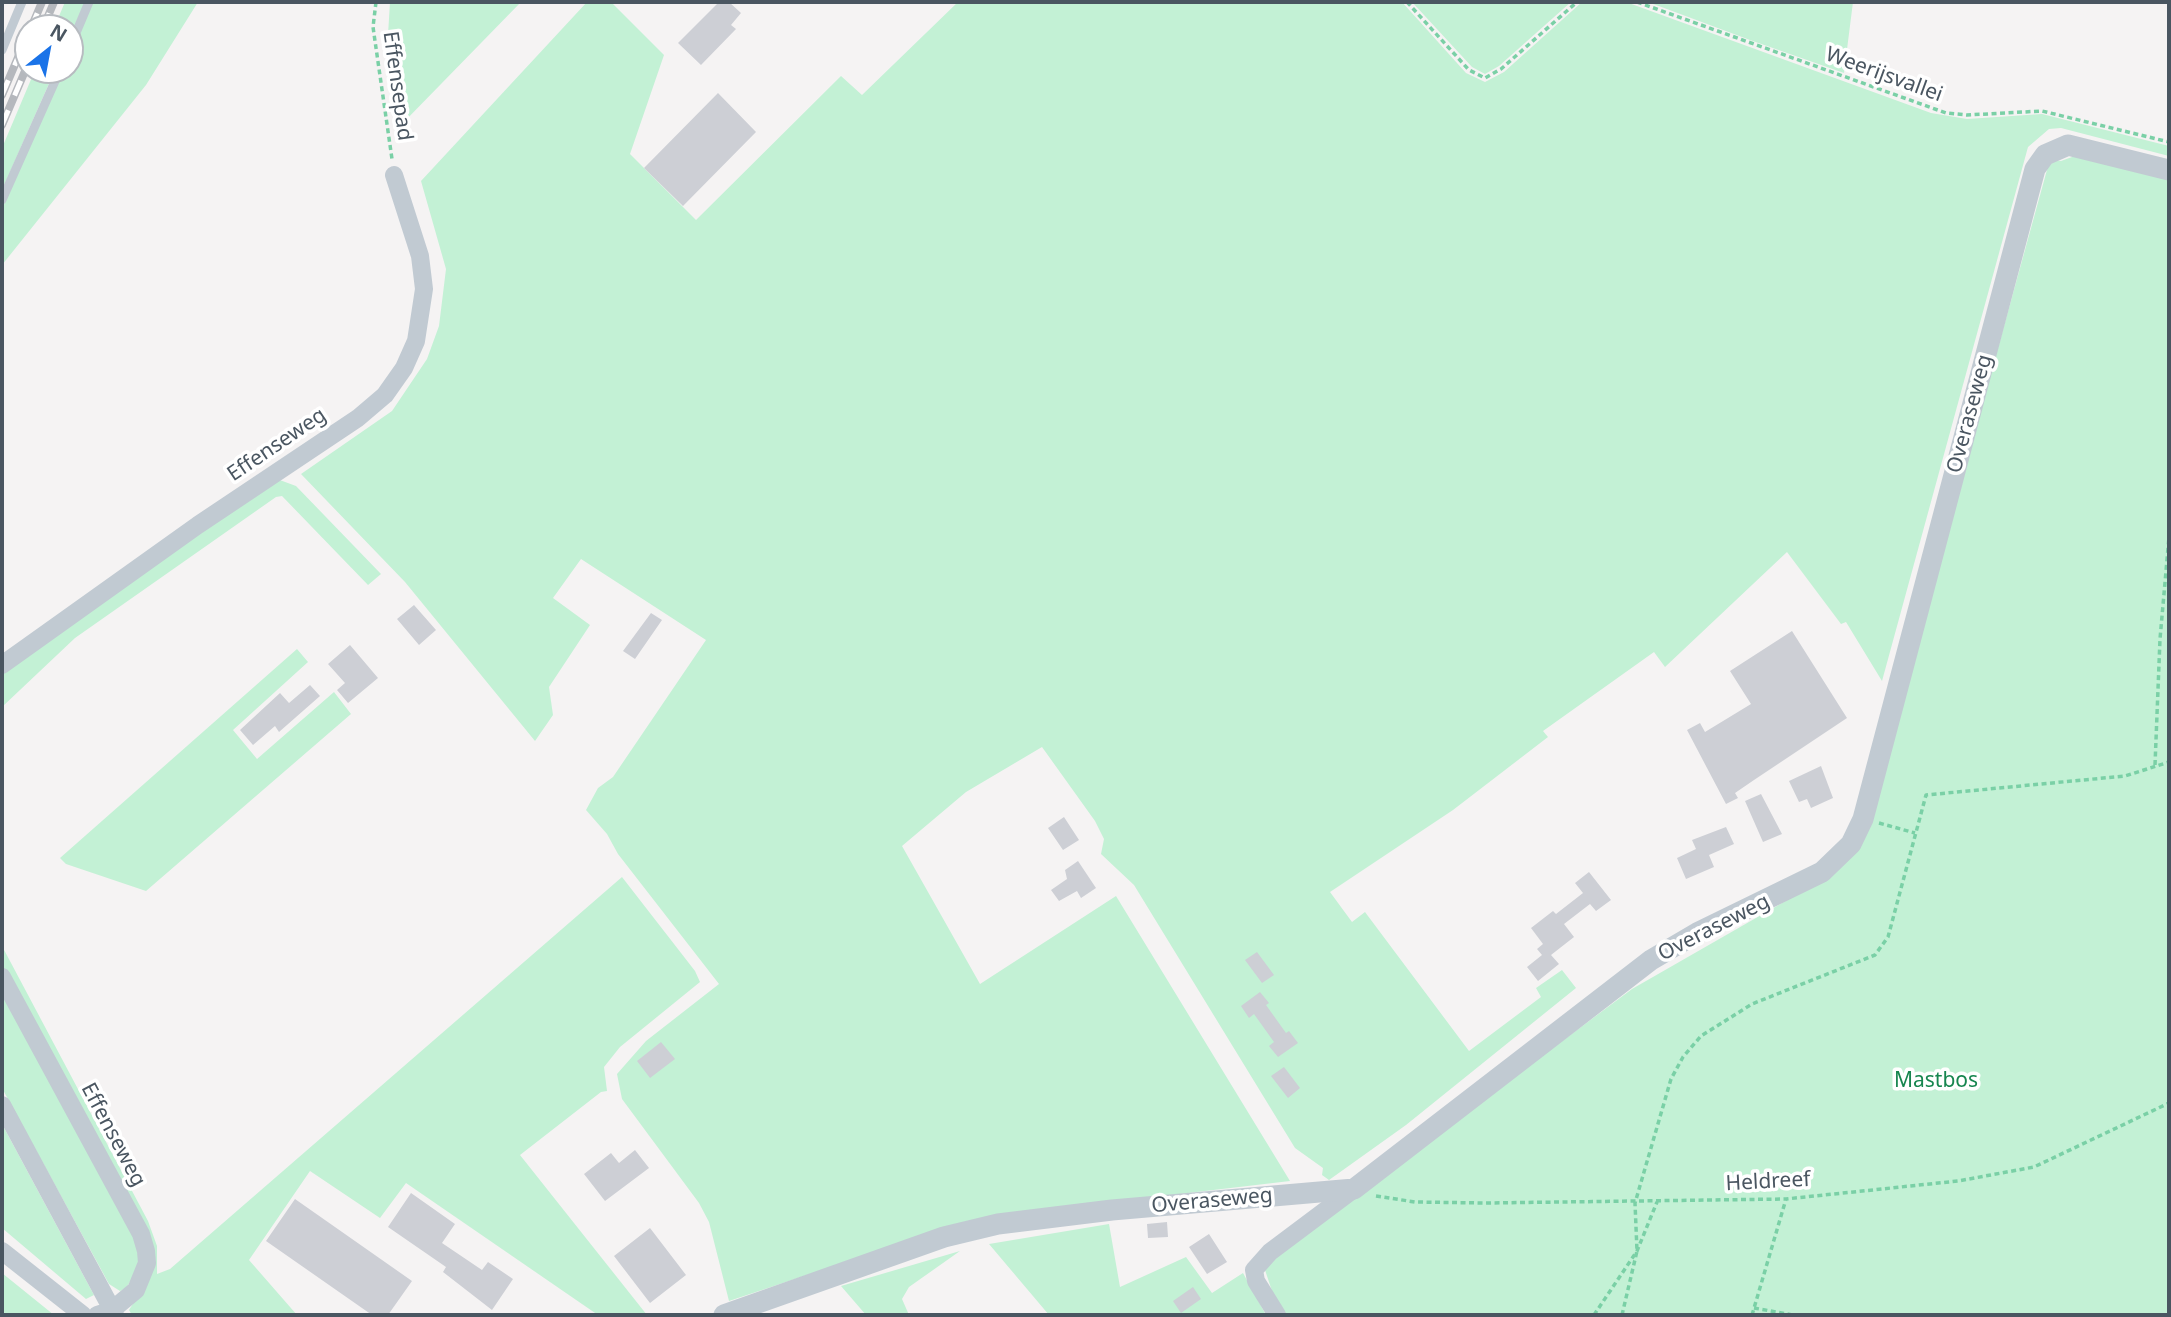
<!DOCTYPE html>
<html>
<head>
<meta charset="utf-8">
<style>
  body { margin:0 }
  #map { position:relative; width:2171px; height:1317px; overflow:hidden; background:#f5f3f3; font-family:"Noto Sans",sans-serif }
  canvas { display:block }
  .frame { position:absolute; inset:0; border:4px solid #4a5661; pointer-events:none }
  .north { position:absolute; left:14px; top:14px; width:70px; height:70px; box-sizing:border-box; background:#fff; border:2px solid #b7bbc0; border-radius:50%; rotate:31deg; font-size:19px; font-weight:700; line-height:28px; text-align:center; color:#4a5661 }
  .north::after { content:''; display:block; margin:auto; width:24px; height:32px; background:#1a73e8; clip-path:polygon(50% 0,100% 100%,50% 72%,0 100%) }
</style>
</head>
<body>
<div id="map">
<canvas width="2171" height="1317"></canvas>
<div class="frame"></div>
<div class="north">N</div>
</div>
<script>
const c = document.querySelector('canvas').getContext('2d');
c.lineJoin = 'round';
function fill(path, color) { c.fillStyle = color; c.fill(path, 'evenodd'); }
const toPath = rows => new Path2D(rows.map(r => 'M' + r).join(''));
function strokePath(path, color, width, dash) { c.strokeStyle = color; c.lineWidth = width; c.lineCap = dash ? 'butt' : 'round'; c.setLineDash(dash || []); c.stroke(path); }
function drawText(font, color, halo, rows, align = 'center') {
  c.font = font + ' "Noto Sans",sans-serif'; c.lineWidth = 7; c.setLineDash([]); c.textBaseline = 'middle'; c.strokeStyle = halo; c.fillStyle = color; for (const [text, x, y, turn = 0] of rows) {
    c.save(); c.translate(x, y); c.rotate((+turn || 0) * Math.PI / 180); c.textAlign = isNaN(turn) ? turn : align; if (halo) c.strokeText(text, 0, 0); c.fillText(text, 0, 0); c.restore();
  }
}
const green = toPath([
  [65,2,85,2,70,36,70,28,54,28],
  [93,2,198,2,146,85,2,265,2,209,63,70,70,70,70,55],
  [390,2,521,2,401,125,388,35],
  [587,2,611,2,664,55,630,154,696,220,841,76,862,95,958,2,1402,2,1466,73,1485,82,1504,72,1582,2,1626,2,1931,113,1967,119,2042,114,2169,146,2169,156,2061,128,2049,129,2028,147,1882,681,1846,622,1841,624,1787,552,1665,667,1654,652,1543,731,1548,737,1453,810,1330,892,1352,922,1365,912,1469,1051,1541,997,1536,988,1562,970,1576,988,1406,1125,1329,1180,1322,1175,1323,1168,1295,1148,1134,885,1101,854,1104,839,1095,821,1042,747,966,792,902,846,980,984,1116,896,1290,1181,1103,1203,924,1236,729,1301,709,1222,699,1203,622,1099,617,1074,646,1041,719,984,618,854,607,834,586,810,598,788,613,777,706,640,581,559,553,598,590,625,549,687,553,715,535,741,405,582,301,474,392,411,427,359,439,326,446,269,421,181],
  [1412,2,1571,2,1499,66,1485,74,1472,67],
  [1648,2,1853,2,1844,73,1750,40],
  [35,70,55,70,2,190,2,148],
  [2083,153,2169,176,2169,1315,1280,1315,1263,1264,1632,989,1803,891,1868,820,2050,159,2061,161],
  [277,479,296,486,381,574,368,585,282,496,276,497,75,638,2,707,2,671],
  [297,649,308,662,233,730,257,759,334,692,351,714,146,891,66,864,60,858],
  [622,877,695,971,700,982,620,1047,604,1067,607,1091,601,1092,520,1155,647,1315,598,1315,406,1183,380,1218,310,1171,249,1260,297,1315,132,1315,129,1310,143,1288,142,1225,2,967,2,946,148,1221,157,1246,157,1274,170,1269],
  [2,988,138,1242,139,1268,126,1288,120,1291,109,1284,2,1088],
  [2,1124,94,1295,86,1299,2,1228],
  [1109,1224,1120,1287,1186,1257,1212,1293,1243,1273,1266,1315,1049,1315,989,1244],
  [960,1251,909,1287,902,1299,909,1315,866,1315,841,1286],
  [2,1273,54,1315,2,1315]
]);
const building = toPath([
  [719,2,729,2,741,13,731,25,736,29,701,65,678,43],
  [718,93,756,132,683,206,644,168],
  [414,605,436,630,419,645,397,619],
  [651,613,662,620,635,659,623,651],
  [1792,631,1847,718,1754,780,1735,793,1738,798,1726,804,1687,730,1700,723,1705,732,1751,704,1730,671],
  [350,645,378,678,348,703,337,690,345,683,328,664],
  [310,685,320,696,279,732,275,726,253,745,240,730,280,693,289,703],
  [1821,766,1833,798,1811,808,1807,799,1799,802,1789,781],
  [1761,794,1782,834,1763,842,1745,801],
  [1064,817,1079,840,1063,850,1048,828],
  [1726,827,1734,844,1709,855,1714,867,1686,879,1677,858,1696,849,1692,840],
  [1078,861,1096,888,1081,898,1077,891,1059,901,1051,890,1067,879,1065,870],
  [1589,872,1611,900,1596,911,1590,904,1564,924,1574,937,1551,955,1559,964,1538,981,1527,967,1542,955,1537,949,1543,944,1531,928,1553,911,1556,914,1583,893,1575,883],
  [1257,952,1274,975,1262,983,1245,960],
  [1260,992,1269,1003,1266,1005,1286,1033,1289,1031,1298,1043,1278,1057,1269,1046,1274,1042,1254,1014,1249,1018,1241,1006],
  [661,1042,675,1059,650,1078,637,1061],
  [1284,1067,1300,1088,1288,1098,1271,1076],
  [635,1150,649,1168,605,1201,584,1174,611,1153,619,1163],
  [411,1193,455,1224,442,1243,482,1270,488,1262,513,1279,492,1310,443,1272,446,1267,388,1227],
  [295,1199,412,1281,388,1315,372,1315,266,1241],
  [1167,1222,1168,1237,1148,1238,1147,1224],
  [650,1228,686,1275,650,1303,614,1256],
  [1209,1234,1227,1262,1207,1274,1189,1247],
  [1193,1287,1201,1299,1181,1313,1173,1301]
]);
const path = toPath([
  [376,2,373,27,392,159],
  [1407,2,1469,70,1485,78,1501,69,1577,2],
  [1637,2,1946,113,1967,115,2042,111,2169,142],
  [2155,765,2160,639,2169,537],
  [1879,823,1915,833],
  [1376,1196,1415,1202,1486,1203,1786,1199,1958,1181,2034,1167,2169,1103],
  [1754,1308,1793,1315],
  [1594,1315,1637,1251,1657,1202],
  [1622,1315,1637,1251,1635,1203,1671,1079,1683,1057,1701,1036,1752,1004,1875,955,1888,937,1926,795,2125,776,2169,762],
  [1752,1315,1786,1199]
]);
const service = toPath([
  [70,47,89,2],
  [2,50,22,2],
  [2,200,60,70]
]);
const minor = toPath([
  [2,665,198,525,358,418,385,395,404,368,416,341,424,289,420,256,394,175],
  [2,977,141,1234,146,1251,147,1263,136,1290,112,1310,97,1315],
  [2,1105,115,1315],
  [2,1251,83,1315],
  [1277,1315,1256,1281,1254,1270,1270,1252,1354,1189]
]);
const tertiary = toPath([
  [724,1315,944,1237,998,1224,1112,1210,1354,1189,1651,960,1697,933,1822,872,1851,844,1863,819,2035,169,2045,155,2068,145,2169,170]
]);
const rail = toPath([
  [31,28,42,2],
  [43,28,54,2],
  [2,95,28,34],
  [2,125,28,64]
]);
const streetNames = [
  ["Weerijsvallei",1884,75,20],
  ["Effensepad",397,86,82],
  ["Overaseweg",1970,414,-75],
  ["Effenseweg",277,445,-34],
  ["Overaseweg",1714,928,-27],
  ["Effenseweg",113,1135,62],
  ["Heldreef",1768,1182,-3],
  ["Overaseweg",1212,1201,-5]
];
const parkNames = [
  ["Mastbos",1936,1081]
];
fill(green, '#c3f1d5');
fill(building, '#cdcfd5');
strokePath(path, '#7ad0a6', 3.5, [5, 3.5]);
strokePath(service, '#c1cad2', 9);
strokePath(minor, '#c1cad2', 18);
strokePath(tertiary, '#c1cad2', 21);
strokePath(rail, '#b5b8bd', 8);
strokePath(rail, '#fff', 5, [16]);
drawText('21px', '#4a5661', '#fff', streetNames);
drawText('21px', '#17864f', '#fff', parkNames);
</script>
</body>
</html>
